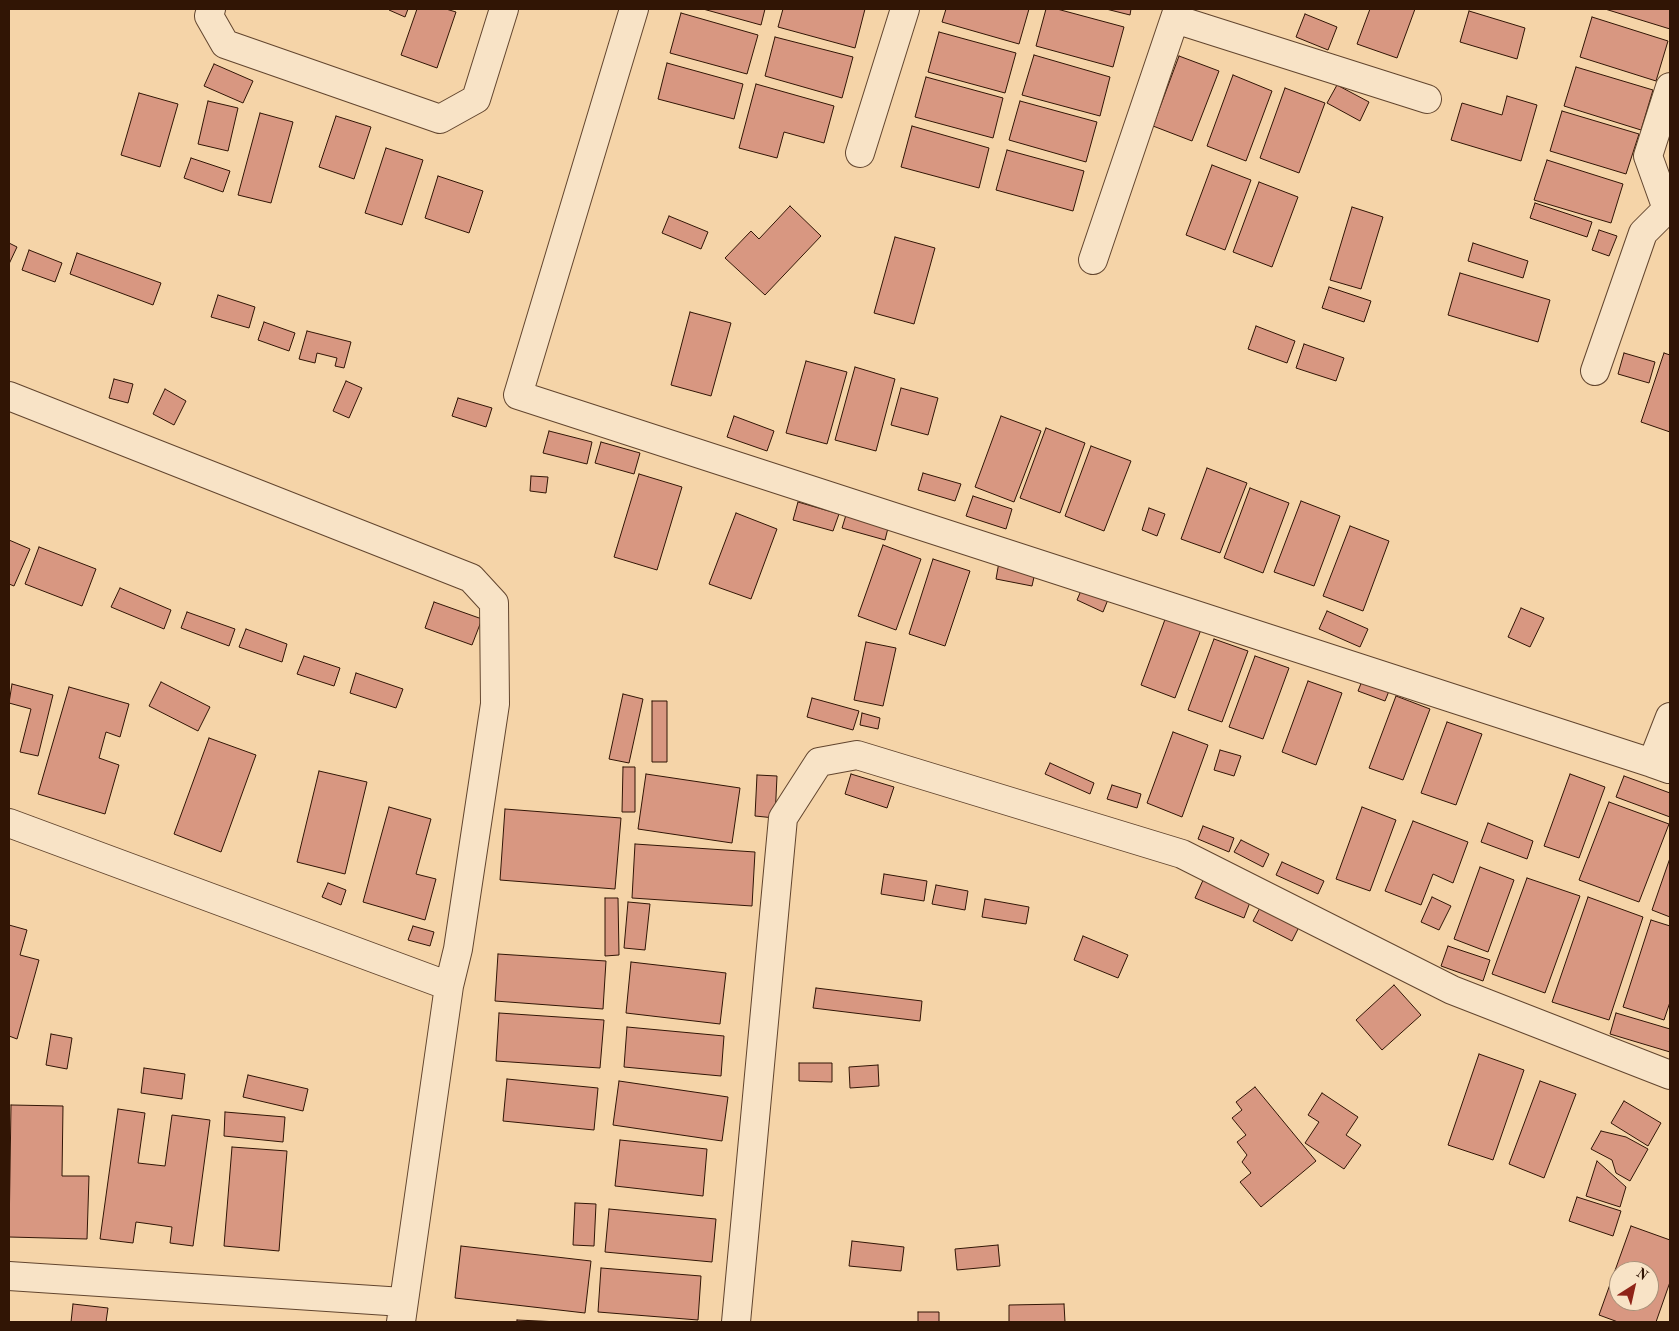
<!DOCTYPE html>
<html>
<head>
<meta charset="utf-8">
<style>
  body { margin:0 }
  #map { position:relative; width:1679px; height:1331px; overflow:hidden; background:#f5d4a8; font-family:"Old Standard TT",serif }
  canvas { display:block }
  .frame { position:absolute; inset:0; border:10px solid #311505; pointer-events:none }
  .north { position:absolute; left:1609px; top:1261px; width:50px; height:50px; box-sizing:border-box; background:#f8e3c6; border:1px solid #a89179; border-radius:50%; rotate:35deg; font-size:14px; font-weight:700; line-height:20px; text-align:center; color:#311505 }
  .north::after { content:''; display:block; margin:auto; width:18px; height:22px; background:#8f2418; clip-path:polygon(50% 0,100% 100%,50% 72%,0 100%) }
</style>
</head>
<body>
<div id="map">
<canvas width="1679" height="1331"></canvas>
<div class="frame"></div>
<div class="north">N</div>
</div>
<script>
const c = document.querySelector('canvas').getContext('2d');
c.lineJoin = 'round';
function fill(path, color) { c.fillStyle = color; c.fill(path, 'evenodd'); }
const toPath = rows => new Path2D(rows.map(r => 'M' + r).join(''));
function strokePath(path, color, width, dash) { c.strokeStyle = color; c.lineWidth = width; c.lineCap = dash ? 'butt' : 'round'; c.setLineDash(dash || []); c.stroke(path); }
const building = toPath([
  [389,9,408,9,405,17,389,10,389,9],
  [417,9,446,9,456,12,437,68,401,55,417,9],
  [703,9,765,9,761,25,703,9],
  [783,9,865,9,855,48,778,27,783,9],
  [946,9,1029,9,1019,44,942,22,946,9],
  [1046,9,1057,9,1124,27,1113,67,1036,46,1046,9],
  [1106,9,1131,9,1130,15,1106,9],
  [1370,9,1415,9,1397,58,1357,44,1370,9],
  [1605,9,1670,9,1670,29,1605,9],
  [1469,11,1525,28,1517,59,1460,42,1469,11],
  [681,13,758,35,747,74,670,53,681,13],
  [1305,14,1337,27,1328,50,1296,37,1305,14],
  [1592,17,1668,41,1656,81,1580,57,1592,17],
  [939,32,1016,53,1005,93,928,72,939,32],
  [775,37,853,57,842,98,765,76,775,37],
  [1034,55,1110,77,1100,116,1022,95,1034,55],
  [1179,56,1219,71,1192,141,1153,126,1179,56],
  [667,63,743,84,734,119,658,99,667,63],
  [214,64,253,81,243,103,204,86,214,64],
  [1576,67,1653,90,1641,130,1564,106,1576,67],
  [1233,75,1272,91,1246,161,1207,146,1233,75],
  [926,77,1003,98,993,138,915,117,926,77],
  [756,84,834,106,824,143,784,132,777,158,739,148,756,84],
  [1337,85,1369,102,1360,121,1327,103,1337,85],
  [1285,88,1325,103,1299,173,1260,158,1285,88],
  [139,93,178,104,160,167,121,155,139,93],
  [1507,96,1537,105,1521,161,1451,140,1462,103,1502,115,1507,96],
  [208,101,238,108,228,151,198,144,208,101],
  [1020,101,1097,122,1086,162,1009,140,1020,101],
  [1562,111,1639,134,1626,174,1550,151,1562,111],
  [260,113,293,122,271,203,238,195,260,113],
  [336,116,371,127,354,179,319,167,336,116],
  [912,126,989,148,979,188,901,167,912,126],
  [386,148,423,160,402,225,365,213,386,148],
  [1007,150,1084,171,1073,211,996,190,1007,150],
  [191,158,230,171,223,192,184,178,191,158],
  [1547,160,1623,184,1611,223,1534,200,1547,160],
  [1212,165,1251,180,1225,250,1186,235,1212,165],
  [438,176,483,191,469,233,425,218,438,176],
  [1259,182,1298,197,1272,267,1233,252,1259,182],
  [1535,203,1592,222,1587,237,1530,218,1535,203],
  [790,206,821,236,765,295,725,258,751,231,759,239,790,206],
  [1352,207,1383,217,1361,289,1330,280,1352,207],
  [669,216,708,232,701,249,662,233,669,216],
  [1599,230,1617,236,1609,256,1592,250,1599,230],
  [895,237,935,248,914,324,874,313,895,237],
  [9,243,17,247,9,264,9,243],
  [1473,243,1528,261,1523,278,1468,261,1473,243],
  [29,250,62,263,55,282,22,270,29,250],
  [77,253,161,283,153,305,70,274,77,253],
  [1460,273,1550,300,1538,342,1448,315,1460,273],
  [1329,287,1371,301,1364,322,1322,308,1329,287],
  [218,295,255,307,249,328,211,317,218,295],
  [690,312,731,323,711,396,671,385,690,312],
  [264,322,295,333,289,351,258,340,264,322],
  [1256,326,1295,341,1287,363,1248,349,1256,326],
  [307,331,351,342,344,368,335,366,337,358,317,353,315,363,299,359,307,331],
  [1304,344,1344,358,1336,381,1296,368,1304,344],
  [1624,353,1655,362,1649,383,1618,374,1624,353],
  [1664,353,1670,355,1670,432,1641,422,1664,353],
  [806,361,847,372,827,444,786,433,806,361],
  [855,367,895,379,876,451,835,440,855,367],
  [114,379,133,384,128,403,109,398,114,379],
  [346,381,362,388,349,418,333,411,346,381],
  [901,388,938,398,928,435,891,425,901,388],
  [165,389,186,401,174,425,153,414,165,389],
  [458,398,492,408,486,427,452,416,458,398],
  [734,416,774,431,767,451,727,437,734,416],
  [1001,416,1041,431,1014,502,975,487,1001,416],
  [1046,428,1085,443,1060,513,1020,498,1046,428],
  [549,431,592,442,587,464,543,453,549,431],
  [601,442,640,453,634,474,595,463,601,442],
  [1091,446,1131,461,1104,531,1065,516,1091,446],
  [1207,468,1247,483,1220,553,1181,539,1207,468],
  [923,473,961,484,955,501,918,490,923,473],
  [639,474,682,487,657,570,614,557,639,474],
  [531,476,548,477,546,493,530,491,531,476],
  [1250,488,1289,503,1263,573,1224,558,1250,488],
  [973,496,1012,509,1006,529,966,516,973,496],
  [1301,501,1340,516,1314,586,1274,572,1301,501],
  [798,502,839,514,833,531,793,520,798,502],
  [1149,508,1165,514,1157,536,1142,530,1149,508],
  [736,513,777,529,751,599,709,584,736,513],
  [846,515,888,528,885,540,842,528,846,515],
  [1350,526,1389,541,1363,611,1323,596,1350,526],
  [9,540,30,549,14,586,9,584,9,540],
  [883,545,921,559,896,630,858,616,883,545],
  [39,547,96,569,82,606,25,584,39,547],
  [933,559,970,571,945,646,909,634,933,559],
  [999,562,1036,568,1032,586,996,579,999,562],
  [1083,586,1109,597,1103,612,1077,600,1083,586],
  [120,588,171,610,164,629,111,607,120,588],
  [434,602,482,619,472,645,425,628,434,602],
  [1521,608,1544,618,1530,647,1508,637,1521,608],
  [1327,611,1368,629,1360,647,1319,629,1327,611],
  [187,612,235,629,229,646,181,628,187,612],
  [1167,614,1202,627,1175,698,1141,685,1167,614],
  [246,629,287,644,282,662,239,647,246,629],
  [1214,639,1248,651,1222,722,1188,710,1214,639],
  [866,642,896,648,883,706,854,700,866,642],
  [304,656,340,668,334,686,297,674,304,656],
  [1255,656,1289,668,1263,739,1229,727,1255,656],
  [356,673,403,689,396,708,350,693,356,673],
  [1364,676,1391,686,1385,701,1358,691,1364,676],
  [1308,681,1342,693,1316,765,1282,752,1308,681],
  [161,682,210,707,198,731,149,706,161,682],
  [12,684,53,695,38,756,20,752,31,709,9,703,12,684],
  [69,687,129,704,120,737,106,732,99,758,119,765,105,814,38,794,69,687],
  [623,694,643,699,629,763,609,759,623,694],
  [1396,696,1430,709,1403,780,1369,768,1396,696],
  [812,698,859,711,853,730,807,717,812,698],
  [652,701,667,701,667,762,652,762,652,701],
  [862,713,880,718,878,729,860,725,862,713],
  [1447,722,1482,734,1456,805,1421,793,1447,722],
  [1173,732,1208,745,1182,817,1147,803,1173,732],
  [209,738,256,755,221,852,174,834,209,738],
  [1220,750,1241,756,1234,776,1214,770,1220,750],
  [1050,763,1094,783,1090,794,1045,774,1050,763],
  [623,767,635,767,635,812,622,812,623,767],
  [319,771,367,782,345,874,297,862,319,771],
  [646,774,740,788,732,843,638,829,646,774],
  [851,774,894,787,887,808,845,794,851,774],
  [1570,774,1605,787,1579,858,1544,846,1570,774],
  [757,775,777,776,775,818,755,816,757,775],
  [1624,776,1670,793,1670,817,1616,797,1624,776],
  [1112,785,1141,794,1137,808,1107,799,1112,785],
  [1609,802,1669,824,1639,902,1579,880,1609,802],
  [389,807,431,819,416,874,436,879,425,920,363,902,389,807],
  [1362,807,1396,820,1370,891,1336,879,1362,807],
  [505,809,621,818,615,889,500,880,505,809],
  [1413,821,1468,842,1453,883,1433,874,1421,905,1385,891,1413,821],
  [1488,823,1533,841,1527,859,1481,842,1488,823],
  [1203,826,1234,838,1229,852,1198,839,1203,826],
  [1241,840,1269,854,1263,867,1234,852,1241,840],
  [635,844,755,852,752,906,632,898,635,844],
  [1670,858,1670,917,1652,910,1670,858],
  [1282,862,1324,881,1318,894,1276,875,1282,862],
  [1480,867,1514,880,1488,952,1454,939,1480,867],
  [884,874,927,881,924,901,881,894,884,874],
  [1204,878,1252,897,1244,918,1195,898,1204,878],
  [1527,878,1580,896,1545,993,1492,974,1527,878],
  [328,883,346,890,341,905,322,897,328,883],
  [936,885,968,891,965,910,932,904,936,885],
  [1432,897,1451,906,1439,930,1421,922,1432,897],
  [1588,897,1643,917,1609,1020,1552,1002,1588,897],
  [605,898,618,898,619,955,605,956,605,898],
  [985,899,1029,907,1026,924,982,917,985,899],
  [628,902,650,904,645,950,624,948,628,902],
  [1263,902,1302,921,1292,941,1253,921,1263,902],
  [1651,920,1670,926,1670,1002,1664,1020,1623,1007,1651,920],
  [9,925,27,930,20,955,39,960,17,1039,9,1036,9,925],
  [413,926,434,932,430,946,408,940,413,926],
  [1083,936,1128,955,1118,978,1074,960,1083,936],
  [1448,946,1490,960,1483,981,1441,966,1448,946],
  [498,954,606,961,603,1009,495,1001,498,954],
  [631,962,726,973,720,1024,626,1013,631,962],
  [1394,985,1421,1015,1382,1050,1356,1020,1394,985],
  [816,988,922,1001,920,1021,813,1008,816,988],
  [499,1013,604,1020,600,1068,496,1061,499,1013],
  [1616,1013,1670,1029,1670,1052,1610,1034,1616,1013],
  [627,1027,724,1036,721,1076,624,1067,627,1027],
  [51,1034,72,1038,67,1069,46,1065,51,1034],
  [1479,1054,1524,1070,1493,1160,1448,1145,1479,1054],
  [799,1063,832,1063,832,1082,799,1081,799,1063],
  [878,1065,879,1086,850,1088,849,1067,878,1065],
  [144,1068,185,1074,182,1099,141,1093,144,1068],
  [248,1075,308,1089,303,1111,243,1097,248,1075],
  [507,1079,598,1088,594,1130,503,1121,507,1079],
  [619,1081,728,1097,722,1141,613,1125,619,1081],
  [1540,1081,1576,1094,1544,1178,1509,1164,1540,1081],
  [1255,1087,1316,1161,1261,1207,1240,1182,1251,1173,1242,1162,1247,1155,1237,1142,1246,1135,1232,1118,1242,1110,1236,1102,1255,1087],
  [1322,1093,1358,1117,1346,1135,1361,1145,1344,1169,1305,1143,1319,1122,1308,1115,1322,1093],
  [1624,1101,1661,1123,1648,1146,1611,1123,1624,1101],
  [11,1105,63,1106,62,1176,89,1176,87,1239,9,1237,11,1105],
  [118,1109,145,1113,138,1163,165,1166,172,1115,210,1120,193,1246,170,1243,172,1227,136,1222,133,1243,100,1239,118,1109],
  [225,1112,285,1117,283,1142,224,1136,225,1112],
  [1601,1131,1626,1137,1648,1149,1630,1181,1616,1173,1612,1160,1591,1149,1601,1131],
  [620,1140,707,1149,703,1196,615,1186,620,1140],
  [232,1147,287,1151,279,1251,224,1246,232,1147],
  [1597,1161,1626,1187,1620,1207,1586,1196,1597,1161],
  [1577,1197,1621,1211,1613,1236,1569,1221,1577,1197],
  [575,1203,596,1204,594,1246,573,1245,575,1203],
  [609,1209,716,1219,712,1262,605,1252,609,1209],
  [1631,1226,1670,1240,1670,1282,1656,1322,1618,1322,1599,1315,1631,1226],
  [1619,1271,1649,1271,1649,1301,1619,1301,1619,1271],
  [852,1241,904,1247,901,1271,849,1266,852,1241],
  [998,1245,1000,1266,957,1270,955,1249,998,1245],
  [461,1246,591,1261,585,1313,455,1298,461,1246],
  [601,1268,701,1276,698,1320,598,1312,601,1268],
  [73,1304,108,1308,106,1322,71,1322,73,1304],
  [1064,1304,1065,1322,1009,1322,1009,1305,1064,1304],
  [918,1312,939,1312,939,1322,918,1322,918,1312],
  [517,1320,560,1322,517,1322,517,1320]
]);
const minor = toPath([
  [211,9,209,16,225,44,440,119,476,99,504,9],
  [634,9,518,395,1652,763],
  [1175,19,1427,99],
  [1670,87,1648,156,1667,209,1670,210],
  [860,153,905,9],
  [1093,260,1178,9],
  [1595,371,1643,233,1667,209],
  [9,396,471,578,494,603,495,704,458,949,449,986,401,1322],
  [1669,769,1652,763,1670,717],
  [9,823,449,986],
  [9,1276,403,1302],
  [736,1322,783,818,819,762,857,755,1182,854,1452,990,1670,1075]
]);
fill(building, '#d89781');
strokePath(building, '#311505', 1);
strokePath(minor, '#62452e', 30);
strokePath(minor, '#f8e3c6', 28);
</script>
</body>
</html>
